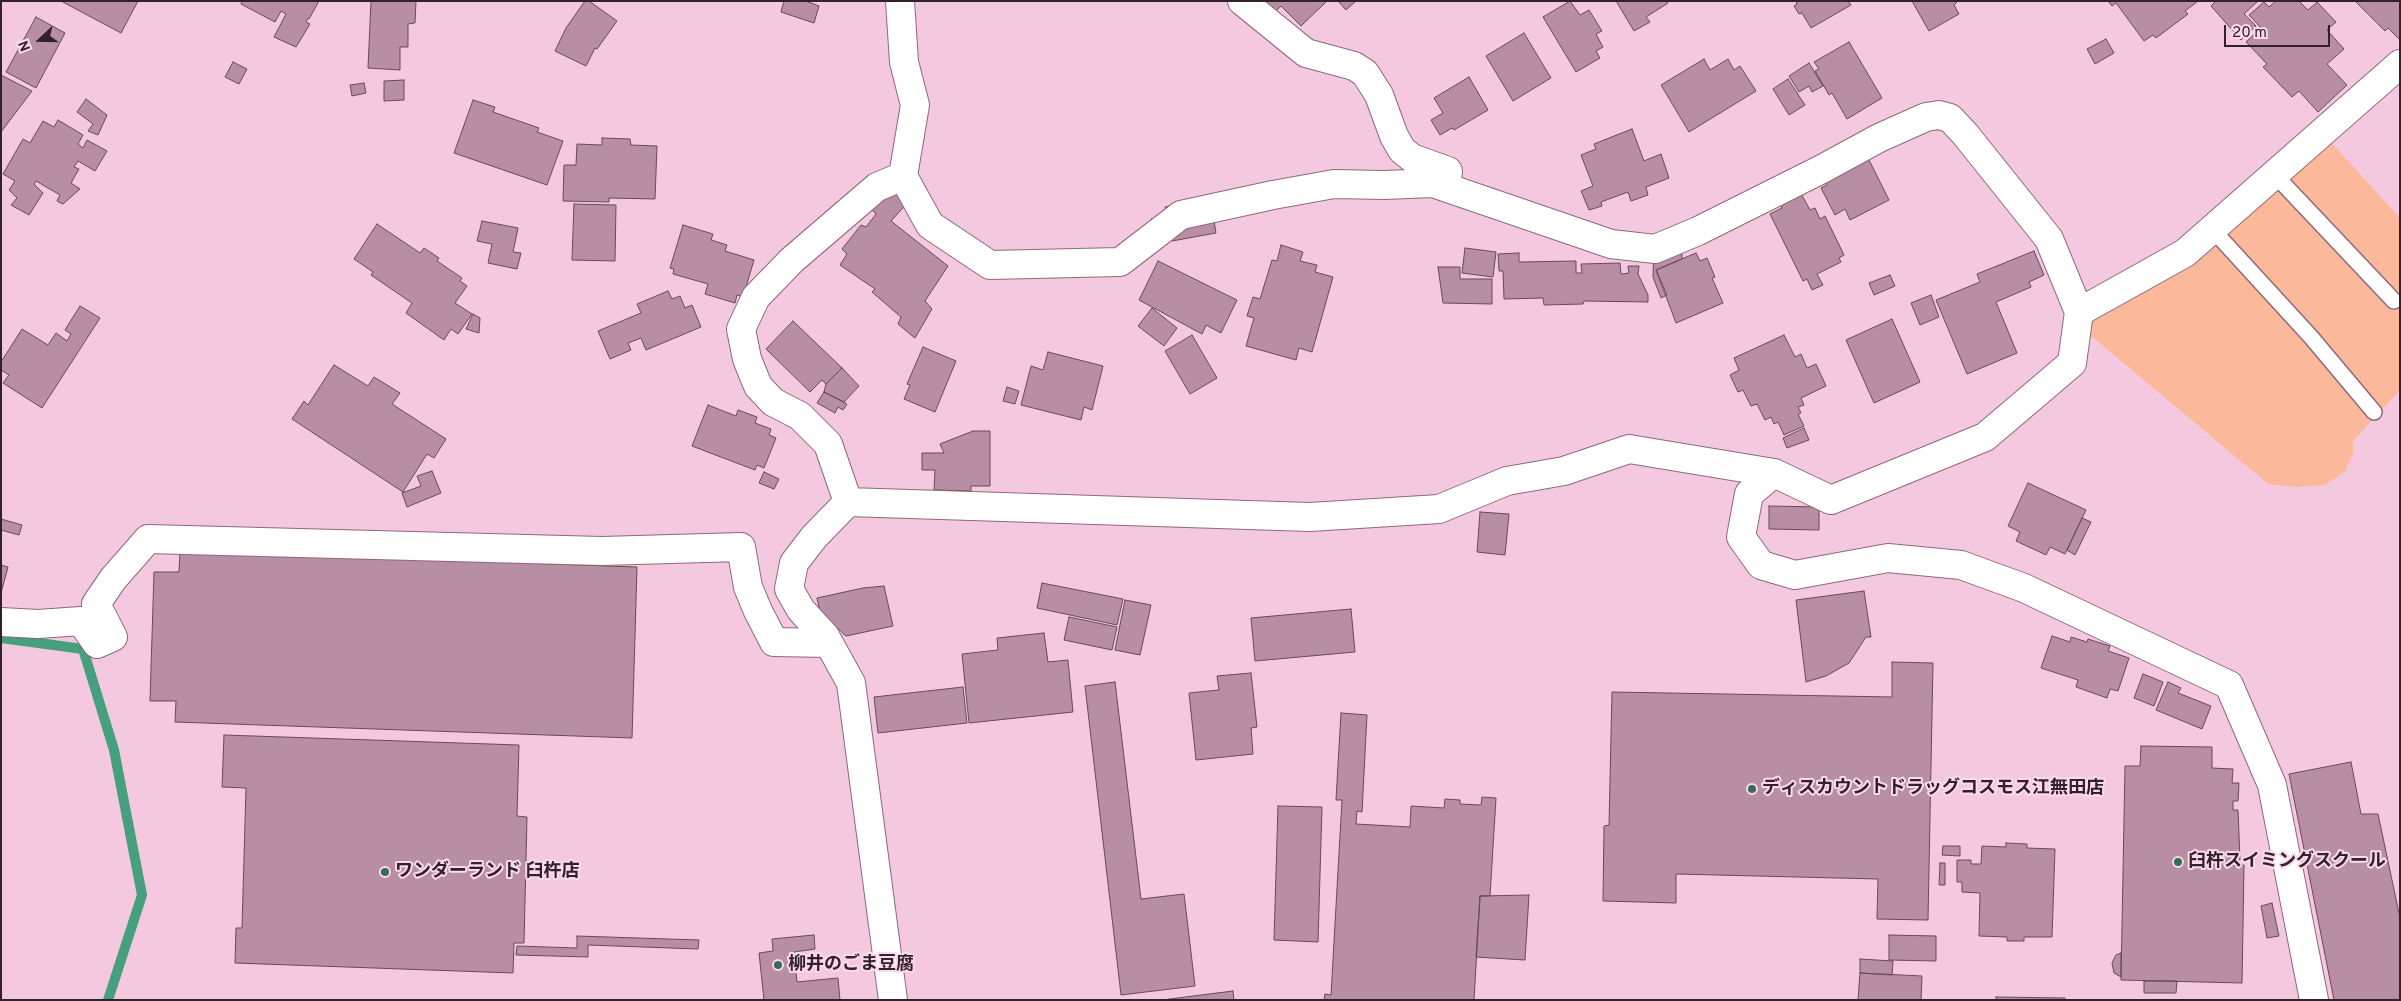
<!DOCTYPE html>
<html>
<head>
<meta charset="utf-8">
<style>
  body { margin:0 }
  #map { position:relative; width:2401px; height:1001px; overflow:hidden; background:#f4c9e0; font-family:Overpass,sans-serif }
  canvas { display:block }
  .frame { position:absolute; inset:0; border:2px solid #31212a; pointer-events:none }
  .north { position:absolute; left:15px; top:15px; width:50px; height:50px; -webkit-text-stroke:4px #fcd9eb; paint-order:stroke; rotate:249deg; font-size:14px; font-weight:700; line-height:20px; text-align:center; color:#31212a }
  .north::after { content:''; display:block; margin:auto; width:18px; height:22px; background:#31212a; clip-path:polygon(50% 0,100% 100%,50% 72%,0 100%) }
  .scale { position:absolute; left:2224px; top:25px; width:106px; height:22px; box-sizing:border-box; border:2px solid #31212a; border-top:0; padding-left:6px; font-size:15px; line-height:18px; white-space:nowrap; color:#31212a; -webkit-text-stroke:4px #fcd9eb; paint-order:stroke }
</style>
</head>
<body>
<div id="map">
<canvas width="2401" height="1001"></canvas>
<div class="frame"></div>
<div class="north">N</div>
<div class="scale">20 m</div>
</div>
<script>
const c = document.querySelector('canvas').getContext('2d');
c.lineJoin = 'round';
function fill(path, color) { c.fillStyle = color; c.fill(path, 'evenodd'); }
const toPath = rows => new Path2D(rows.map(r => 'M' + r).join(''));
function strokePath(path, color, width, dash) { c.strokeStyle = color; c.lineWidth = width; c.lineCap = dash ? 'butt' : 'round'; c.setLineDash(dash || []); c.stroke(path); }
function drawText(font, color, halo, rows, align = 'center') {
  c.font = font + ' Overpass,"Noto Sans JP",sans-serif'; c.lineWidth = 4; c.setLineDash([]); c.textBaseline = 'middle'; c.strokeStyle = halo; c.fillStyle = color; for (const [text, x, y, turn = 0] of rows) {
    c.save(); c.translate(x, y); c.rotate((+turn || 0) * Math.PI / 180); c.textAlign = isNaN(turn) ? turn : align; if (halo) c.strokeText(text, 0, 0); c.fillText(text, 0, 0); c.restore();
  }
}
const green = toPath([
  [2329,140,2400,218,2400,390,2353,441,2353,454,2345,471,2325,485,2295,487,2268,484,2084,330,2105,308,2116,301,2169,279,2188,268]
]);
const stream = toPath([
  [1,638,83,649,114,750,142,895,108,1000]
]);
const building = toPath([
  [61,1,138,1,121,33,61,1],
  [242,1,319,1,309,19,308,18,306,22,310,24,296,47,274,37,286,14,281,11,275,22,241,4,242,1],
  [371,1,416,1,415,23,408,24,408,47,400,47,400,70,368,68,371,1],
  [585,1,589,1,617,21,597,49,595,48,586,66,555,51,566,28,585,1],
  [784,1,806,1,819,6,814,23,781,12,784,1],
  [1262,1,1327,1,1301,26,1281,6,1274,13,1262,1],
  [1338,1,1356,1,1346,10,1338,1],
  [1570,1,1580,15,1589,10,1602,31,1596,34,1603,47,1596,51,1600,58,1576,72,1543,17,1570,1],
  [1616,1,1667,1,1668,3,1646,17,1650,22,1634,31,1616,1],
  [1796,1,1848,1,1851,5,1811,28,1802,13,1799,14,1794,6,1797,4,1796,1],
  [1912,1,1958,1,1954,5,1959,14,1929,31,1912,1],
  [2108,1,2198,1,2185,11,2188,14,2156,38,2153,35,2144,41,2116,3,2112,6,2108,1],
  [2216,1,2258,1,2244,14,2256,26,2241,40,2211,6,2216,1],
  [2276,1,2299,1,2308,10,2317,2,2336,22,2327,30,2344,49,2327,64,2347,85,2318,112,2299,91,2292,97,2263,67,2267,64,2246,42,2261,28,2249,15,2264,2,2269,7,2276,1],
  [2355,1,2400,1,2400,40,2388,28,2385,31,2355,1],
  [36,17,65,33,36,88,6,72,36,17],
  [1524,33,1551,78,1513,101,1486,56,1524,33],
  [2106,39,2114,53,2095,64,2087,49,2106,39],
  [1849,42,1882,98,1847,119,1832,93,1829,95,1815,71,1819,69,1814,62,1849,42],
  [1704,59,1710,70,1728,59,1734,70,1740,66,1756,91,1689,132,1661,85,1704,59],
  [233,62,247,69,239,84,225,77,233,62],
  [1809,63,1823,86,1812,92,1809,86,1799,92,1789,76,1809,63],
  [1,75,32,91,1,132,1,75],
  [1469,77,1488,110,1454,130,1452,128,1440,135,1431,120,1443,113,1434,98,1469,77],
  [1788,79,1805,105,1789,115,1773,89,1788,79],
  [404,80,404,100,384,101,384,81,404,80],
  [364,83,366,93,352,96,350,85,364,83],
  [86,99,107,115,98,135,88,131,93,124,77,112,86,99],
  [473,100,495,107,493,112,539,128,537,132,563,141,547,185,454,153,473,100],
  [58,120,83,135,78,144,83,148,87,140,107,151,95,171,78,161,74,167,79,169,71,183,80,189,63,204,57,201,60,195,36,181,34,184,43,193,29,215,11,205,17,198,9,190,15,181,3,174,23,139,30,143,43,121,54,127,58,120],
  [1632,129,1644,161,1661,154,1669,178,1646,187,1648,195,1631,201,1628,192,1601,202,1602,206,1589,210,1581,191,1593,186,1581,155,1596,149,1594,144,1632,129],
  [602,138,630,139,631,145,657,146,655,199,609,198,609,202,563,201,564,165,576,165,577,144,602,145,602,138],
  [1866,154,1889,200,1850,220,1845,209,1835,215,1821,188,1827,185,1823,176,1866,154],
  [895,188,909,201,891,221,948,266,925,301,932,309,915,338,898,324,901,317,872,292,875,289,840,265,847,254,842,249,861,225,866,227,876,214,871,209,895,188],
  [1798,188,1810,210,1815,208,1820,219,1825,216,1844,255,1839,258,1841,262,1817,274,1823,285,1812,290,1807,279,1803,281,1770,214,1782,208,1777,198,1798,188],
  [1200,200,1211,203,1216,233,1172,241,1171,234,1154,236,1151,219,1167,216,1165,207,1200,200],
  [574,204,616,205,615,261,572,260,574,204],
  [482,221,518,228,513,252,521,253,517,269,488,263,492,244,477,241,482,221],
  [377,224,420,253,424,248,439,258,437,261,462,278,460,281,467,286,455,303,472,314,458,334,451,329,444,340,406,313,412,303,371,275,373,272,354,259,377,224],
  [683,225,713,234,711,240,727,245,725,251,754,260,743,297,737,295,735,303,705,294,708,284,673,274,674,269,670,268,683,225],
  [1682,238,1682,259,1656,270,1667,295,1661,298,1653,277,1654,246,1682,238],
  [1281,245,1303,252,1300,261,1317,265,1315,272,1333,277,1312,352,1299,348,1296,360,1246,346,1254,318,1247,316,1253,297,1260,299,1272,260,1277,261,1281,245],
  [1465,248,1496,252,1493,277,1462,273,1465,248],
  [2034,251,2044,275,2029,282,2031,287,1996,302,2017,353,1967,374,1936,300,1980,282,1977,274,2034,251],
  [1519,253,1519,262,1576,261,1576,273,1582,273,1581,264,1620,263,1621,274,1629,273,1628,266,1639,266,1638,274,1648,295,1648,302,1584,301,1583,304,1544,305,1543,298,1504,299,1503,271,1499,271,1498,254,1519,253],
  [1696,253,1700,261,1707,258,1715,277,1712,278,1723,303,1676,323,1656,270,1696,253],
  [1158,261,1237,300,1221,333,1206,325,1202,334,1139,300,1158,261],
  [1438,267,1460,267,1460,279,1492,279,1492,304,1443,303,1438,267],
  [1890,275,1895,286,1874,295,1869,283,1890,275],
  [668,291,672,299,680,296,685,308,692,305,701,327,646,350,641,338,628,343,631,350,610,359,598,331,641,313,637,304,668,291],
  [1931,295,1939,317,1920,325,1911,303,1931,295],
  [80,306,100,318,42,408,3,383,9,375,1,370,1,362,22,329,48,345,56,333,67,341,71,334,65,330,80,306],
  [1152,308,1177,328,1164,346,1138,326,1152,308],
  [473,314,480,318,479,333,466,329,473,314],
  [1892,319,1920,382,1874,403,1846,340,1892,319],
  [793,321,842,368,826,384,822,380,810,392,766,349,793,321],
  [1192,335,1217,378,1190,394,1165,351,1192,335],
  [1784,335,1795,357,1801,354,1807,368,1816,364,1826,386,1801,398,1804,405,1798,407,1801,413,1798,414,1804,426,1784,435,1778,422,1774,424,1771,417,1765,420,1757,404,1751,406,1743,390,1738,392,1730,375,1739,370,1734,358,1784,335],
  [923,347,956,361,935,412,904,399,910,385,907,384,923,347],
  [1048,352,1103,366,1092,410,1084,407,1081,420,1021,405,1031,366,1043,370,1048,352],
  [334,365,368,386,374,377,400,393,392,404,446,439,434,458,427,454,403,492,292,419,304,401,308,405,334,365],
  [842,368,859,386,844,402,824,392,826,384,842,368],
  [1007,387,1019,391,1015,404,1003,401,1007,387],
  [824,392,847,404,843,410,838,407,835,413,817,403,824,392],
  [708,405,736,416,738,410,757,417,755,423,771,429,769,435,776,438,764,468,757,465,755,470,692,446,708,405],
  [1804,428,1809,440,1787,448,1783,438,1804,428],
  [973,431,990,431,990,486,971,486,971,491,934,490,935,470,922,470,922,453,944,453,940,444,973,431],
  [432,471,441,493,407,507,402,493,421,486,417,476,432,471],
  [764,472,779,479,774,489,759,483,764,472],
  [2028,483,2086,510,2065,554,2050,547,2046,555,2016,541,2020,532,2008,526,2028,483],
  [1769,506,1819,507,1819,530,1769,529,1769,506],
  [1480,512,1509,514,1505,555,1477,552,1480,512],
  [2082,518,2091,522,2075,555,2067,550,2082,518],
  [1,519,22,525,19,535,1,530,1,519],
  [180,551,637,567,632,738,175,722,176,701,150,701,154,572,179,572,180,551],
  [1,565,8,567,1,593,1,565],
  [1042,583,1123,599,1117,625,1037,608,1042,583],
  [884,586,893,626,846,636,820,612,817,598,863,588,884,586],
  [1864,591,1871,637,1866,637,1849,663,1826,676,1806,682,1796,600,1864,591],
  [1125,600,1151,605,1140,655,1115,650,1125,600],
  [1351,609,1355,652,1255,661,1251,618,1351,609],
  [1069,617,1117,627,1112,650,1064,640,1069,617],
  [1044,633,1048,662,1068,660,1073,712,969,723,962,654,998,650,997,638,1044,633],
  [2052,636,2070,642,2071,637,2087,642,2088,639,2110,646,2108,651,2129,658,2118,691,2110,689,2107,698,2076,687,2078,680,2041,668,2052,636],
  [1892,662,1933,663,1928,920,1877,919,1878,879,1676,874,1676,903,1603,901,1604,826,1609,825,1612,692,1892,697,1892,662],
  [1251,673,1257,727,1251,728,1253,754,1196,760,1189,693,1219,690,1217,676,1251,673],
  [2143,674,2163,682,2154,706,2134,698,2143,674],
  [1115,682,1141,899,1184,894,1195,986,1121,995,1085,686,1115,682],
  [2168,682,2181,688,2178,693,2211,706,2202,729,2156,710,2168,682],
  [963,687,967,723,878,733,874,697,963,687],
  [1341,713,1367,715,1362,812,1357,811,1356,824,1410,827,1411,806,1444,808,1445,799,1460,800,1460,804,1481,805,1482,797,1496,798,1490,896,1480,896,1474,1000,1324,1000,1325,994,1331,995,1342,800,1336,800,1341,713],
  [224,735,519,745,517,816,527,817,524,943,514,943,513,973,235,963,236,928,242,928,246,788,222,787,224,735],
  [2141,746,2212,747,2212,768,2233,769,2232,783,2239,783,2238,801,2233,801,2233,810,2238,810,2240,860,2233,859,2232,865,2244,865,2242,983,2121,980,2125,766,2140,766,2141,746],
  [2351,762,2361,814,2378,814,2400,918,2400,1000,2334,1000,2289,774,2351,762],
  [1278,806,1322,807,1318,942,1274,940,1278,806],
  [2006,843,2027,844,2027,848,2055,849,2052,937,2024,937,2024,941,2007,941,2007,937,1979,936,1980,893,1962,892,1962,882,1957,882,1957,860,1971,860,1971,864,1981,864,1982,846,2006,847,2006,843],
  [1943,846,1960,846,1960,856,1942,855,1943,846],
  [1940,863,1945,863,1945,885,1939,885,1940,863],
  [1529,895,1525,960,1476,957,1480,896,1529,895],
  [2272,903,2279,936,2267,938,2261,906,2272,903],
  [814,935,815,949,794,952,797,982,838,978,840,1000,764,1000,759,953,773,951,772,939,814,935],
  [1889,935,1936,936,1936,961,1889,960,1889,935],
  [577,936,699,940,698,949,588,945,588,957,516,955,517,946,577,948,577,936],
  [2121,953,2121,977,2114,973,2112,963,2116,955,2121,953],
  [1860,959,1893,961,1892,975,1860,973,1860,959],
  [1860,973,1922,976,1921,1000,1858,1000,1860,973],
  [2144,981,2177,981,2176,993,2144,993,2144,981],
  [1233,991,1234,1000,1162,1000,1233,991],
  [1996,997,2065,998,2065,1000,1996,1000,1996,997]
]);
const lane = toPath([
  [2274,174,2394,301],
  [2212,229,2311,337,2374,412]
]);
const street = toPath([
  [900,1,904,62,915,105,903,176,930,225,990,265,1120,262,1181,215,1273,195,1334,184,1384,185,1433,183,1611,244,1655,249,1698,231,1822,169,1879,138,1926,117,1939,115,1950,118,1965,134,2049,239,2079,312],
  [1242,1,1306,53,1354,66,1365,73,1379,95,1394,136,1402,150,1412,158,1448,171,1446,187],
  [1774,473,1749,494,1741,537,1761,565,1795,575,1888,558,1961,565,2024,588,2229,685,2272,785,2314,1000],
  [848,502,828,444,800,416,773,402,758,386,747,359,741,329,756,297,792,260,877,187,903,176],
  [1,622,38,624,81,621,97,644,113,637,96,604,113,579,148,539,602,551,741,547,748,587,758,611,774,642,829,643],
  [893,1000,851,683,825,636,801,610,789,589,794,563,814,537,848,502,1310,517,1439,509,1507,481,1564,471,1629,449,1774,473,1831,500,1985,437,2072,363,2079,312,2185,253,2400,64]
]);
const markers = [
  [1752,789,5,"#336d56"],
  [2178,862,5,"#336d56"],
  [385,872,5,"#336d56"],
  [778,965,5,"#336d56"]
];
const poiNames = [
  ["ディスカウントドラッグコスモス江無田店",1762,789],
  ["臼杵スイミングスクール",2188,862],
  ["ワンダーランド 臼杵店",395,872],
  ["柳井のごま豆腐",788,965]
];
fill(green, '#fbb89a');
strokePath(stream, '#469f7d', 10);
fill(building, '#b78ea4');
strokePath(building, '#6b475b', 1);
strokePath(lane, '#8f687d', 18);
strokePath(street, '#8f687d', 30);
strokePath(lane, '#fff', 15);
strokePath(street, '#fff', 28);
for (const [x, y, r, color] of markers) { const dot = new Path2D(); dot.arc(x, y, r, 0, 2 * Math.PI); c.fillStyle = color; c.fill(dot); strokePath(dot, '#fcd9eb', 2); }
drawText('bold 18px', '#31212a', '#fcd9eb', poiNames, 'left');
</script>
</body>
</html>
